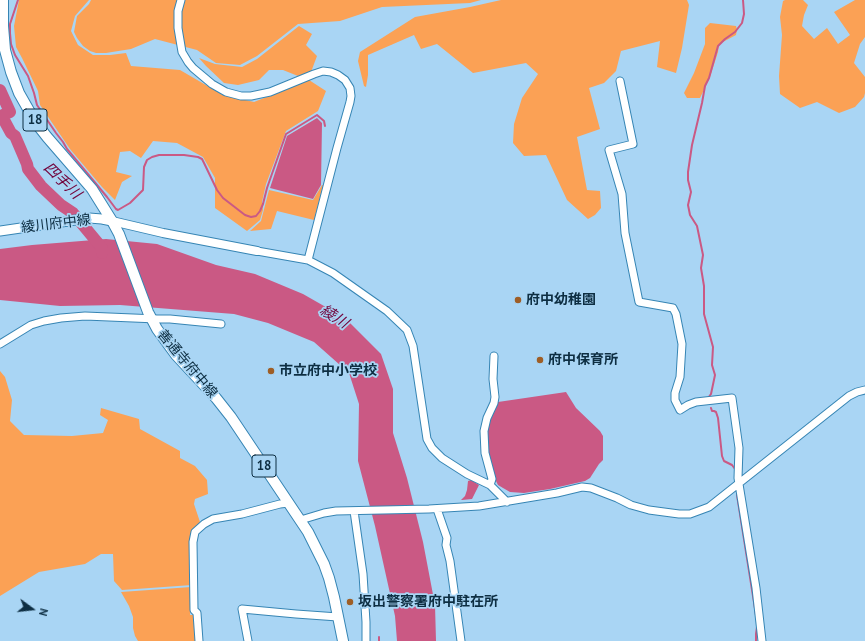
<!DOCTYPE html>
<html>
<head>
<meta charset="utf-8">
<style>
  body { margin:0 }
  #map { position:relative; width:865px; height:641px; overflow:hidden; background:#a9d5f4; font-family:"PT Sans",sans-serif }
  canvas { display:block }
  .north { position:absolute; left:12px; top:589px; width:40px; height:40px; -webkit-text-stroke:3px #a9d5f4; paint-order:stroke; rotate:105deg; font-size:11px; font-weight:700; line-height:16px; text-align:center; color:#0d2e42 }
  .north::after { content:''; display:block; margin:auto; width:14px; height:18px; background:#0d2e42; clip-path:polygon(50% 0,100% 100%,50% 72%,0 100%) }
</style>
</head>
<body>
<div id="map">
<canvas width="865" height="641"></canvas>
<div class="north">N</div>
</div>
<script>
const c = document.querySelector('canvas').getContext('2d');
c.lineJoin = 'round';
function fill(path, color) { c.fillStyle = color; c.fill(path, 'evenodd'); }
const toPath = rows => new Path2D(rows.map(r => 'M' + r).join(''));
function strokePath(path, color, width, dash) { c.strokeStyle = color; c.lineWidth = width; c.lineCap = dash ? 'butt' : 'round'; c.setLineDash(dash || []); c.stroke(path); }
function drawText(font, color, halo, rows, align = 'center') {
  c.font = font + ' "PT Sans","Noto Sans JP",sans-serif'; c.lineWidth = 3.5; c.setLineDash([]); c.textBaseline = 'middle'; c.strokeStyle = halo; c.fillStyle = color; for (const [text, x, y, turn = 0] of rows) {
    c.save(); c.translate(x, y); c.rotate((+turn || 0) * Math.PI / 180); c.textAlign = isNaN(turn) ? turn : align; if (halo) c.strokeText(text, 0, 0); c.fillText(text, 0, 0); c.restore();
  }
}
const green = toPath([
  [19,0,89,0,75,16,71,31,78,45,93,55,110,55,126,53,131,66,180,70,223,95,254,102,309,80,326,91,318,111,286,131,266,184,262,202,263,210,260,220,247,231,215,208,215,178,203,157,177,143,153,141,141,158,130,151,120,152,116,172,132,176,122,182,115,200,102,187,70,149,40,105,38,91,22,58,16,47,14,26],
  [91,0,481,0,470,3,382,7,340,21,298,24,257,56,240,65,216,63,197,50,155,39,131,49,106,53,96,53,90,51,83,46,77,38,74,32,77,16,89,4],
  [501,0,687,0,689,5,682,48,676,73,657,67,660,41,621,51,616,71,604,83,589,88,600,129,577,137,587,190,600,191,601,208,595,215,588,219,567,200,546,155,524,156,513,143,514,124,522,98,538,74,526,63,473,73,437,44,421,49,414,35,368,55,368,75,366,87,364,86,358,61,360,52,415,17,470,7],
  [785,0,803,0,808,5,804,15,802,26,814,39,827,28,838,44,850,35,834,12,855,0,865,0,865,37,860,44,854,63,865,77,865,93,864,97,855,107,839,113,817,102,800,108,780,94,779,76,782,35,780,17,783,1],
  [710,23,736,26,737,30,736,35,719,44,718,52,710,77,700,98,687,98,684,93,694,73,705,44,705,28],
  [299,26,312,34,306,45,317,56,311,72,298,76,283,70,269,70,259,80,238,85,224,83,206,66,199,58,215,64,242,67,257,59],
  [322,185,323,185,314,220,277,211,271,229,250,231,261,221,269,190,313,200],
  [0,371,5,377,12,400,10,421,24,435,72,436,103,433,108,420,100,415,101,408,139,419,140,429,180,451,180,458,195,466,207,480,208,494,195,499,194,504,200,522,192,531,192,585,122,590,114,581,113,554,101,554,85,564,39,572,0,596],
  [191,587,190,615,194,615,196,641,138,641,135,636,133,628,133,617,129,606,121,592]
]);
const water = toPath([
  [317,118,322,123,321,185,313,199,270,188,287,136],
  [106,239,157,244,216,265,255,274,303,294,345,318,381,354,393,389,393,433,407,478,423,542,435,605,436,641,397,641,395,616,375,526,358,461,359,404,349,373,314,342,268,323,234,314,120,305,60,306,0,300,0,249,32,245],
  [566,392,576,408,600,431,603,436,603,460,599,464,590,478,585,481,550,489,524,493,510,492,503,488,498,485,495,479,486,446,488,426,498,402],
  [471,480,479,485,472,499,462,500,461,500,465,496,467,490,468,481]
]);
const stream = toPath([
  [18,0,10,24,10,33,11,44,15,55,28,76,34,93,37,105,56,133,63,142,67,149,107,197,116,209,118,210,130,203,143,190,144,167,147,160,152,157,159,155,184,155,198,157,202,159,204,163,217,190,223,198,245,215,251,217,256,216,260,211,263,204,267,188,286,134,317,115,324,121,325,126],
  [708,398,711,394,715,375,712,365,713,347,704,314,704,286,701,268,703,255,697,226,690,215,688,205,691,192,688,180,688,172,692,145,702,103,705,86,709,78,718,46,725,39,735,32,742,23,744,14,743,0],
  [711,408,712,411,714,411,716,412,718,418,722,456,724,461,732,465,735,469],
  [737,495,756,615],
  [379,637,379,641],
  [756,641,756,634,757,627]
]);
const river = toPath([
  [0,90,10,112,3,115,3,118,11,133,15,136,27,164,28,169,41,186,61,205,73,213,102,248,102,253]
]);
const minor = toPath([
  [181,0,178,11,178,28,182,52,188,62,193,68,212,84,226,92,241,96,251,96,270,92,314,74,323,71,331,72,338,75,345,80,350,88,351,96,350,102,337,148,308,260],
  [620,81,633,144,609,150,622,194,625,233,639,302,673,308,676,314,682,344,680,377,675,393,675,400,680,410,688,405,696,402,732,398,739,448,738,478,756,588,762,641],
  [257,251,308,260,333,273,387,311,407,330,413,346,427,439,432,448,442,458,467,474,490,485,507,502],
  [0,344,31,325,44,321,61,318,85,316,157,319,170,319,221,324],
  [490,485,492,479,485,453,484,431,487,418,494,403,495,397,493,379,494,356],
  [437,509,447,538,446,545,450,561,461,641],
  [354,511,363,574,366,622,366,641],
  [301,522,304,519,324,513,336,511,429,509,479,506,557,493,582,487,591,488,617,498,631,505,649,510,679,514,690,514,709,507,849,396,857,392,865,390],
  [199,641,197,613,194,610,193,542,195,532,204,524,213,519,242,514,280,504,289,503],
  [248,641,242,609,296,614,338,617]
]);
const tertiary = toPath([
  [112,221,163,233,257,251]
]);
const secondary = toPath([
  [0,231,89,218,102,219,112,221]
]);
const primary = toPath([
  [3,0,3,26,5,50,11,72,19,93,36,123,47,137,92,189,112,221,119,234,148,312,157,329,176,355,216,398,231,417,308,532,324,564,329,578,334,597,343,641]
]);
const markers = [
  [518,300,4,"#9e5e26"],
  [540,360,4,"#9e5e26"],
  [271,371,4,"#9e5e26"],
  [350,602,4,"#9e5e26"]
];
const shields = [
  [35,120,24],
  [264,466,24]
];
const shieldNames = [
  ["18",35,120],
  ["18",264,466]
];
const streetNames = [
  ["綾川府中線",56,224,-7],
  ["善通寺府中線",187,364,50]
];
const poiNames = [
  ["府中幼稚園",526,300],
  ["府中保育所",548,360],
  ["市立府中小学校",279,371],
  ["坂出警察署府中駐在所",358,602]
];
const waterNames = [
  ["四手川",62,181,44],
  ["綾川",334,317,33]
];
fill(green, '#fba155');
fill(water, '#ca5984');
strokePath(stream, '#ca5984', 2);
strokePath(river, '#ca5984', 12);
strokePath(minor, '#3685b4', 9);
strokePath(tertiary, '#3685b4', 10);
strokePath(secondary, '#3685b4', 11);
strokePath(primary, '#3685b4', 12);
strokePath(minor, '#fff', 7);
strokePath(tertiary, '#fff', 8);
strokePath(secondary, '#fff', 9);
strokePath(primary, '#fff', 10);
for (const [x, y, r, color] of markers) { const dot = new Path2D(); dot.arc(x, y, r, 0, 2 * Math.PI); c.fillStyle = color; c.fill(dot); strokePath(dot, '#a9d5f4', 1.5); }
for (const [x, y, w] of shields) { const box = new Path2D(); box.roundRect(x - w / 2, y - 11, w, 22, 3); c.fillStyle = '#a9d5f4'; c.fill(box); strokePath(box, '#0d2e42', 1); }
drawText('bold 13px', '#0d2e42', null, shieldNames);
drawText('14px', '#0d2e42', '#a9d5f4', streetNames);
drawText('bold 14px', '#0d2e42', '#a9d5f4', poiNames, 'left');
drawText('italic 15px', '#72043c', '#a9d5f4', waterNames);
</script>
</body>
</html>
